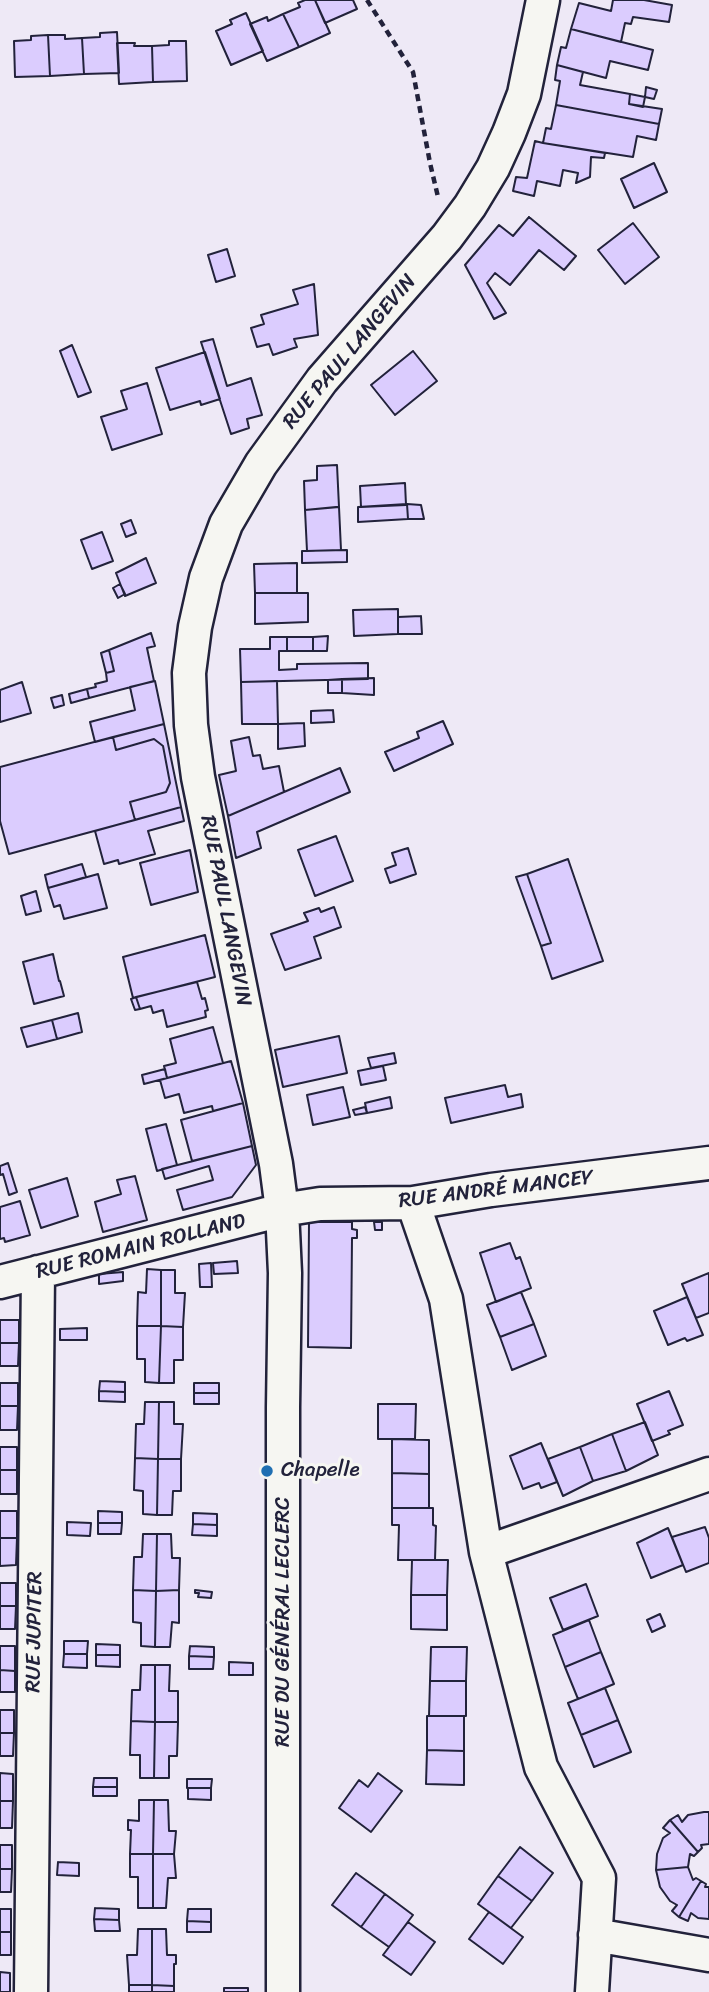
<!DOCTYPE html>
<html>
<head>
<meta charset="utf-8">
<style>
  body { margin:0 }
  canvas { display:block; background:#eee9f6 }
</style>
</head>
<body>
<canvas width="709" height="1992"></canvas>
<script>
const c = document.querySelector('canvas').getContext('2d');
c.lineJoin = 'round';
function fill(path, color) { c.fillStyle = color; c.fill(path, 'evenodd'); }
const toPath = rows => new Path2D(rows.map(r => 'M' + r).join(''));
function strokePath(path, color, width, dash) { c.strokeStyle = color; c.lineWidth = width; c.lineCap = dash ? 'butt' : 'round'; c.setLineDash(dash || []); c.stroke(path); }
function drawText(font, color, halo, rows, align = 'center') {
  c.font = font + ' Sriracha,sans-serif'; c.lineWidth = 6; c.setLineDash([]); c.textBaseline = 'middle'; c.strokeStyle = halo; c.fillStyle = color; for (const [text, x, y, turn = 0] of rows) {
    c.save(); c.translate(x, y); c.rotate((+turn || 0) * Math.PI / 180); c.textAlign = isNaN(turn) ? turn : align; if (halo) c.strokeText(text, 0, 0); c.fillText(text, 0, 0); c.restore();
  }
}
const building = toPath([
  [305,0,315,0,330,33,299,47,283,14,300,7,298,3,305,0],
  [315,0,353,0,357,9,325,23,315,0],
  [613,0,644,0,672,5,669,22,633,17,631,24,625,23,621,42,571,29,579,3,611,11,613,0],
  [246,13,263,51,231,65,216,31,232,24,230,20,246,13],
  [283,14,299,47,267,61,250,24,267,17,268,21,283,14],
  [571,29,653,50,648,70,610,61,606,78,557,65,561,47,566,48,571,29],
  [117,32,119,73,84,74,82,38,100,37,100,33,117,32],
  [48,35,65,35,65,39,82,38,84,74,50,76,48,35],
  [48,35,50,76,15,77,14,41,31,40,31,36,48,35],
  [169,41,186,41,187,81,153,82,152,46,169,45,169,41],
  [117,43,135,43,134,46,152,46,153,82,119,84,117,43],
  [557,65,583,72,580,85,630,94,629,104,662,109,659,124,556,105,560,81,555,80,557,65],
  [646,87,657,90,654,99,645,97,646,87],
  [630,94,645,97,643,107,629,104,630,94],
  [556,105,659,124,656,140,637,136,633,157,543,143,546,128,551,129,556,105],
  [535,141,543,143,605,153,604,158,591,157,590,177,576,183,578,173,563,170,560,186,537,181,534,196,513,191,516,177,527,178,535,141],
  [654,163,667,192,634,208,621,179,654,163],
  [529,217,576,256,564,270,539,250,510,285,495,273,487,283,506,313,494,319,465,265,499,225,513,236,529,217],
  [633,223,659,257,625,284,598,250,633,223],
  [227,249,235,276,216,282,208,255,227,249],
  [314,284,318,335,294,339,297,347,273,355,269,344,257,347,251,328,264,324,261,315,298,304,293,290,314,284],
  [213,339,227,386,251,378,262,415,247,419,249,428,231,434,201,342,213,339],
  [72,345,91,392,78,397,60,351,72,345],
  [413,351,437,381,395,415,371,385,413,351],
  [205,352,220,399,201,405,200,401,170,410,156,368,205,352],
  [147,383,162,434,112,450,101,417,127,409,121,391,147,383],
  [337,465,339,507,305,510,304,481,317,480,317,466,337,465],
  [405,483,406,505,361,507,360,486,405,483],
  [407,504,421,505,424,519,408,519,407,504],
  [407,504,408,519,358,522,358,507,407,504],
  [336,507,339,507,341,550,307,551,305,510,336,507],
  [131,520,136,533,126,537,121,524,131,520],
  [102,532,113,561,92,569,81,540,102,532],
  [347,550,347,562,302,563,302,551,347,550],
  [146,558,156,583,125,596,116,573,146,558],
  [297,563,297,593,255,593,254,564,297,563],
  [120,584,125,594,118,598,113,588,120,584],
  [255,593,308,593,308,622,255,624,255,593],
  [398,609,398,634,354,636,353,610,398,609],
  [421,616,422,634,398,634,398,617,421,616],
  [151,633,155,646,147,648,154,681,89,698,87,689,96,687,95,684,107,681,106,673,114,671,109,650,151,633],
  [328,636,327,651,313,651,313,637,328,636],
  [270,637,287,637,287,651,279,651,279,670,297,669,297,664,368,663,368,679,241,682,240,649,270,649,270,637],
  [287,637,313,637,313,651,287,651,287,637],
  [109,650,114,671,106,673,101,653,109,650],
  [374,678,374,695,342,693,342,679,374,678],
  [342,679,342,693,328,693,328,680,342,679],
  [155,681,164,724,95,742,90,722,135,710,130,687,155,681],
  [277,681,278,724,242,724,241,682,277,681],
  [22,682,31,713,0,722,0,690,22,682],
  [87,689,89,698,71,703,69,694,87,689],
  [62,695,64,705,54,708,51,698,62,695],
  [333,710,334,722,311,723,311,711,333,710],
  [443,721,453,744,394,771,385,752,419,738,417,732,443,721],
  [304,723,305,746,278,749,278,724,304,723],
  [164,724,181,807,135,820,130,802,166,792,170,783,163,746,154,739,116,750,113,737,164,724],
  [113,737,116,750,154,739,163,746,170,783,166,792,130,802,135,820,9,854,0,821,0,767,113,737],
  [249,737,253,756,260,755,263,769,279,766,284,792,228,816,219,775,236,771,231,741,249,737],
  [340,768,350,792,257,832,261,848,236,858,228,816,340,768],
  [181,807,184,821,148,831,155,854,119,864,118,860,104,864,95,831,181,807],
  [336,836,353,881,315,896,298,850,336,836],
  [408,848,416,874,390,883,385,869,396,865,392,853,408,848],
  [190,850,198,892,151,905,140,863,190,850],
  [568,859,603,961,552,979,541,946,551,943,527,874,568,859],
  [82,864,86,877,48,888,45,875,82,864],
  [98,874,107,908,64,919,60,905,54,907,48,888,98,874],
  [527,874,551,943,541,946,516,877,527,874],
  [36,891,41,911,26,915,21,896,36,891],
  [334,907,341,927,314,937,321,958,285,970,271,934,308,921,304,913,319,908,321,912,334,907],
  [205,935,215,977,133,998,123,957,205,935],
  [53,954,59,981,60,981,64,996,34,1004,23,962,53,954],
  [197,982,202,999,205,998,208,1010,205,1011,206,1017,167,1027,163,1010,153,1013,151,1006,140,1009,136,997,197,982],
  [136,997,140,1009,135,1010,131,999,136,997],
  [78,1013,82,1032,57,1039,52,1020,78,1013],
  [52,1020,57,1039,27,1047,21,1028,52,1020],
  [213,1027,223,1063,167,1078,164,1066,176,1063,170,1039,213,1027],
  [339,1036,347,1073,283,1087,275,1050,339,1036],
  [394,1053,396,1063,371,1068,368,1058,394,1053],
  [231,1061,243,1103,213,1111,212,1106,184,1113,179,1094,165,1098,160,1080,231,1061],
  [383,1066,386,1080,361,1085,358,1071,383,1066],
  [165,1069,167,1078,144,1084,142,1075,165,1069],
  [505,1085,508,1097,521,1094,523,1107,451,1123,445,1098,505,1085],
  [343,1087,350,1117,313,1125,307,1095,343,1087],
  [390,1097,392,1108,367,1113,365,1103,390,1097],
  [243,1103,252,1146,192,1161,181,1120,243,1103],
  [365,1107,367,1113,355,1115,353,1110,365,1107],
  [166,1124,177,1165,157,1171,146,1129,166,1124],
  [252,1146,256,1165,232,1197,183,1210,177,1190,213,1180,209,1166,165,1179,162,1169,252,1146],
  [8,1163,17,1192,9,1195,3,1174,0,1175,0,1166,8,1163],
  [135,1176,147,1220,103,1232,95,1202,121,1194,117,1180,135,1176],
  [67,1178,78,1216,41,1228,29,1190,67,1178],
  [20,1201,30,1235,5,1242,4,1238,0,1239,0,1207,20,1201],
  [309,1222,352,1222,352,1229,357,1230,357,1238,352,1238,351,1348,308,1347,309,1222],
  [374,1222,382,1222,382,1230,375,1230,374,1222],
  [510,1243,516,1259,520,1257,531,1288,496,1302,480,1253,510,1243],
  [237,1261,238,1273,214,1274,213,1263,237,1261],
  [211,1263,212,1287,200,1287,199,1264,211,1263],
  [147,1269,161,1270,161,1326,137,1326,138,1292,146,1293,147,1269],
  [161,1270,175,1270,175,1293,185,1293,183,1327,161,1326,161,1270],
  [123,1272,123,1281,99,1284,99,1274,123,1272],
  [709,1273,709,1313,696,1318,682,1284,709,1273],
  [521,1292,534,1324,500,1337,487,1305,521,1292],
  [687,1297,703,1335,687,1341,685,1338,668,1345,654,1311,687,1297],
  [0,1320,19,1320,19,1343,0,1343,0,1320],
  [534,1324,546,1356,512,1370,500,1337,534,1324],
  [137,1326,161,1326,159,1383,145,1382,145,1359,137,1359,137,1326],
  [161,1326,183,1327,183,1360,174,1360,174,1383,159,1383,161,1326],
  [87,1328,87,1340,60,1340,60,1329,87,1328],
  [0,1343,19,1343,18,1366,0,1366,0,1343],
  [100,1381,125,1382,125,1392,99,1391,100,1381],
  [0,1383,18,1383,18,1406,0,1406,0,1383],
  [194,1383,219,1383,219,1393,194,1393,194,1383],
  [99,1391,125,1392,125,1402,99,1401,99,1391],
  [669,1391,683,1425,668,1431,670,1434,652,1441,637,1404,669,1391],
  [194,1393,219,1393,219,1404,194,1404,194,1393],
  [145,1402,159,1402,158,1459,135,1458,136,1424,144,1424,145,1402],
  [159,1402,174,1402,174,1424,183,1424,181,1459,158,1459,159,1402],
  [378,1404,416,1404,415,1439,378,1439,378,1404],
  [0,1406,18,1406,17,1430,0,1430,0,1406],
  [645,1422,658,1455,626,1471,612,1434,645,1422],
  [612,1434,626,1471,593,1481,580,1447,612,1434],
  [392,1439,429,1440,429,1474,392,1473,392,1439],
  [541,1443,557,1482,541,1488,539,1483,523,1489,510,1456,541,1443],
  [0,1447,17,1447,17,1470,0,1470,0,1447],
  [580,1447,593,1481,563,1496,548,1459,580,1447],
  [135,1458,158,1459,157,1515,143,1514,143,1491,134,1490,135,1458],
  [158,1459,181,1459,181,1491,173,1491,172,1515,157,1515,158,1459],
  [0,1470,17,1470,17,1494,0,1494,0,1470],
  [392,1473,429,1474,429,1508,392,1508,392,1473],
  [392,1508,433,1508,433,1525,436,1526,435,1560,398,1560,399,1525,392,1525,392,1508],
  [0,1511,17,1511,17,1538,0,1538,0,1511],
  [98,1511,122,1512,122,1523,98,1523,98,1511],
  [193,1513,217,1514,217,1525,193,1524,193,1513],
  [67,1522,91,1523,90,1536,67,1535,67,1522],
  [98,1523,122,1523,121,1534,98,1534,98,1523],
  [193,1524,217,1525,217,1536,192,1535,193,1524],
  [705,1527,709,1538,709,1563,686,1572,672,1537,705,1527],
  [668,1528,683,1565,651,1578,637,1543,668,1528],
  [143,1534,157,1534,156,1591,133,1590,134,1557,142,1557,143,1534],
  [157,1534,171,1534,172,1558,180,1558,179,1590,156,1591,157,1534],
  [0,1538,17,1538,16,1565,0,1566,0,1538],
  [412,1560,448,1560,447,1595,411,1595,412,1560],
  [0,1583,16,1583,16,1606,0,1606,0,1583],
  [586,1584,598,1616,563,1630,550,1598,586,1584],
  [133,1590,156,1591,155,1647,141,1646,141,1623,133,1622,133,1590],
  [179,1590,179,1623,172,1622,170,1647,155,1647,156,1591,179,1590],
  [195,1590,212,1592,211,1598,198,1597,199,1593,195,1593,195,1590],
  [411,1595,447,1595,447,1630,411,1629,411,1595],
  [0,1606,16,1606,15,1629,0,1629,0,1606],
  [660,1614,665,1626,652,1632,647,1620,660,1614],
  [589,1620,601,1652,565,1667,553,1635,589,1620],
  [64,1641,88,1641,87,1654,64,1654,64,1641],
  [96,1644,120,1645,120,1655,96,1655,96,1644],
  [0,1646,15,1646,15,1671,0,1670,0,1646],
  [190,1646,214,1647,214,1657,189,1656,190,1646],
  [431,1647,467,1647,466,1681,430,1681,431,1647],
  [601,1652,614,1684,578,1699,565,1667,601,1652],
  [64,1654,87,1654,87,1668,63,1667,64,1654],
  [96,1655,120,1655,120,1667,96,1666,96,1655],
  [189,1656,214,1657,213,1669,189,1669,189,1656],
  [229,1662,253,1663,253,1675,229,1675,229,1662],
  [141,1665,155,1665,155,1722,131,1721,132,1690,140,1690,141,1665],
  [155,1665,170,1665,169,1691,178,1691,178,1722,155,1722,155,1665],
  [0,1670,15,1671,15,1692,0,1692,0,1670],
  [430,1681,466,1681,466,1716,429,1716,430,1681],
  [605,1688,618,1720,581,1735,568,1703,605,1688],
  [0,1710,14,1710,14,1733,0,1733,0,1710],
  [427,1716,464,1716,464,1751,427,1750,427,1716],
  [618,1720,631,1752,594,1767,581,1735,618,1720],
  [131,1721,155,1722,154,1778,140,1778,140,1755,130,1755,131,1721],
  [155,1722,178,1722,177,1756,169,1756,169,1778,154,1778,155,1722],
  [0,1733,14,1733,13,1756,0,1756,0,1733],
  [427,1750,464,1751,464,1785,426,1784,427,1750],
  [0,1773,13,1774,13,1801,0,1801,0,1773],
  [378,1773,402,1791,371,1832,339,1808,359,1780,368,1787,378,1773],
  [94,1778,117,1778,117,1787,93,1787,94,1778],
  [187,1779,212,1779,211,1788,187,1788,187,1779],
  [93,1787,117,1787,117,1796,93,1796,93,1787],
  [188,1788,211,1788,211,1800,188,1799,188,1788],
  [139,1800,154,1800,153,1854,130,1854,131,1830,128,1830,128,1820,139,1821,139,1800],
  [154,1800,168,1800,169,1831,176,1831,174,1854,153,1854,154,1800],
  [0,1801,13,1801,12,1828,0,1828,0,1801],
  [704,1812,709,1812,709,1844,701,1845,702,1848,698,1852,670,1820,678,1815,682,1822,688,1815,704,1812],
  [670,1820,698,1852,694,1856,690,1854,688,1867,656,1870,657,1854,663,1838,670,1833,663,1828,670,1820],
  [0,1845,12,1845,12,1869,0,1869,0,1845],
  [520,1847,553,1873,532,1901,498,1876,520,1847],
  [130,1854,153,1854,153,1908,138,1908,138,1877,130,1877,130,1854],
  [153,1854,174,1854,176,1878,168,1878,166,1908,153,1908,153,1854],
  [58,1862,79,1863,79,1876,57,1875,58,1862],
  [688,1867,693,1880,696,1878,701,1881,679,1917,672,1911,677,1905,670,1901,660,1887,656,1870,688,1867],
  [0,1869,12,1869,11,1892,0,1892,0,1869],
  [356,1873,385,1894,361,1927,332,1905,356,1873],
  [498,1876,532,1901,511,1928,478,1904,498,1876],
  [701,1881,706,1884,705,1887,709,1887,709,1919,698,1918,691,1913,688,1921,679,1917,701,1881],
  [385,1894,413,1915,389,1947,361,1927,385,1894],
  [95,1908,119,1909,119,1920,94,1919,95,1908],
  [0,1909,11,1909,11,1932,0,1932,0,1909],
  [188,1909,211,1909,211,1922,187,1921,188,1909],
  [489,1912,523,1937,503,1964,469,1939,489,1912],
  [94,1919,119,1920,120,1931,95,1931,94,1919],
  [187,1921,211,1922,211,1932,187,1932,187,1921],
  [408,1922,435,1942,411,1975,383,1955,408,1922],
  [138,1929,152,1929,152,1985,129,1985,127,1955,137,1955,138,1929],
  [152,1929,166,1929,167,1955,176,1955,176,1964,174,1964,174,1986,152,1985,152,1929],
  [0,1932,11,1932,11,1955,0,1955,0,1932],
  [0,1972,10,1973,10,1992,0,1992,0,1972],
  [129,1985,152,1985,152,1992,129,1992,129,1985],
  [152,1985,174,1986,174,1992,152,1992,152,1985],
  [224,1988,248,1988,248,1992,224,1992,224,1988]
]);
const path = toPath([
  [367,0,413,72,430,163,438,197]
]);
const minor = toPath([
  [413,1203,446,1299,486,1552,709,1474],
  [0,1282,282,1210,320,1204,413,1203,491,1190,709,1163],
  [486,1552,541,1767,599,1878,592,1992],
  [595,1935,709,1955],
  [31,1992,38,1272],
  [283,1992,283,1407,285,1273,282,1210,276,1164,198,777,191,725,189,673,195,627,206,578,226,524,261,464,322,380,447,237,470,206,493,168,509,133,524,94,543,0]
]);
const markers = [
  [267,1471,7,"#1f6fb2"]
];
const streetNames = [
  ["RUE PAUL LANGEVIN",350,352,-50],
  ["RUE PAUL LANGEVIN",225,911,79],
  ["RUE ANDRÉ MANCEY",496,1190,-7],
  ["RUE ROMAIN ROLLAND",141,1247,-14],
  ["RUE DU GÉNÉRAL LECLERC",284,1622,-90],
  ["RUE JUPITER",35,1632,-89]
];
const poiNames = [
  ["Chapelle",281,1471]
];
fill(building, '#dbccfe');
strokePath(building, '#22223b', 2);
strokePath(minor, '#22223b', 37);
strokePath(path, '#22223b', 4.5, [7, 5]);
strokePath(minor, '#f6f6f2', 32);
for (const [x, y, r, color] of markers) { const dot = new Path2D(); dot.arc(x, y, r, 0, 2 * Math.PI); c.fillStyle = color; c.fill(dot); strokePath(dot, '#f6f6f2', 2.5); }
drawText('21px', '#22223b', '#f6f6f2', streetNames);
drawText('21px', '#22223b', '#f6f6f2', poiNames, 'left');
</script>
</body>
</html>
